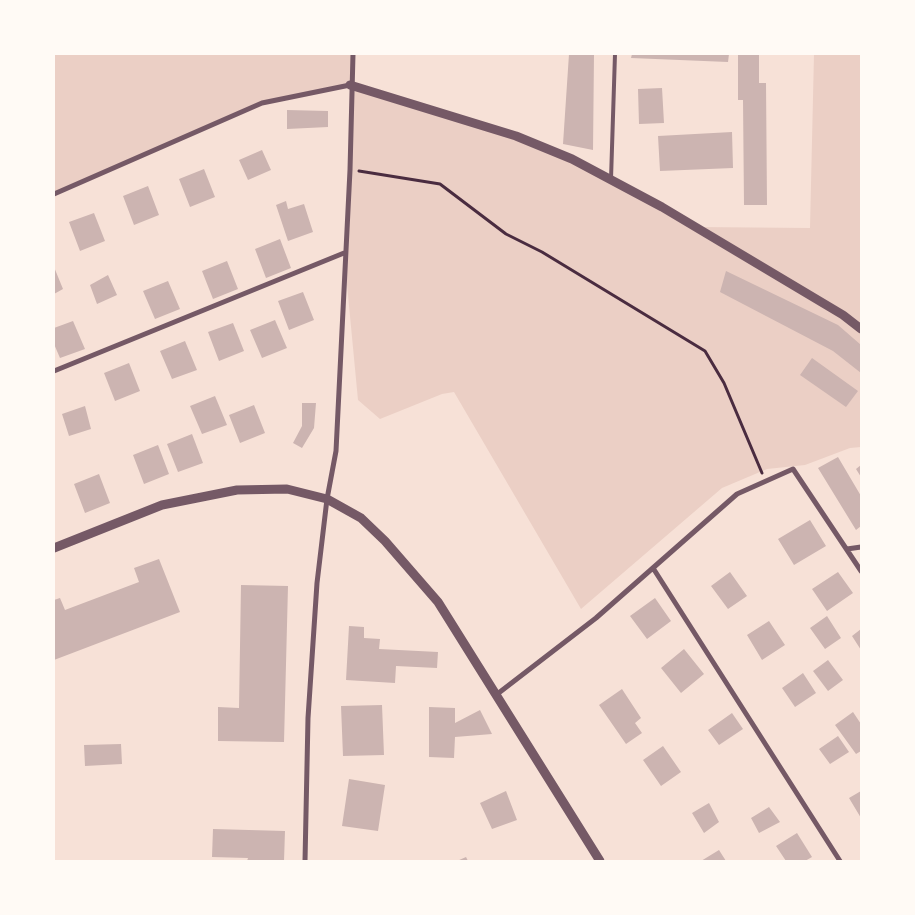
<!DOCTYPE html>
<html>
<head>
<meta charset="utf-8">
<style>
  body { margin:0 }
  #map { position:relative; width:915px; height:915px; overflow:hidden; background:#f7e1d7; font-family:"Times New Roman",serif }
  canvas { display:block }
  .frame { position:absolute; inset:0; border:55px solid #fffaf5; pointer-events:none }
</style>
</head>
<body>
<div id="map">
<canvas width="915" height="915"></canvas>
<div class="frame"></div>
</div>
<script>
const c = document.querySelector('canvas').getContext('2d');
c.lineJoin = 'round';
function fill(path, color) { c.fillStyle = color; c.fill(path, 'evenodd'); }
const toPath = rows => new Path2D(rows.map(r => 'M' + r).join(''));
function strokePath(path, color, width, dash) { c.strokeStyle = color; c.lineWidth = width; c.lineCap = dash ? 'butt' : 'round'; c.setLineDash(dash || []); c.stroke(path); }
const green = toPath([
  [54,54,353,54,351,85,572,159,696,227,810,228,814,54,861,54,861,447,850,448,805,465,767,469,722,488,581,609,454,392,442,394,380,419,358,400,344,253,350,170,350,85,262,103,54,194]
]);
const building = toPath([
  [569,54,594,54,593,150,563,144],
  [632,54,729,54,728,62,631,58],
  [738,54,759,54,759,83,766,83,767,205,744,205,743,100,738,100],
  [662,88,664,123,639,124,638,89],
  [287,110,328,111,328,127,287,129],
  [732,132,733,168,660,171,658,136],
  [262,150,271,170,248,180,239,160],
  [204,169,215,197,190,207,179,179],
  [148,186,159,215,134,225,123,196],
  [286,201,288,209,304,204,313,232,288,241,276,205],
  [94,213,105,241,80,251,69,222],
  [280,239,291,268,266,278,255,249],
  [227,261,238,289,213,299,202,271],
  [54,267,63,289,54,294],
  [726,271,838,325,861,345,861,373,833,351,720,292],
  [108,275,117,295,97,304,90,285],
  [168,281,180,309,155,319,143,291],
  [303,292,314,320,289,330,278,301],
  [275,320,287,348,262,358,250,330],
  [73,321,85,349,60,358,54,344,54,328],
  [233,323,244,351,219,361,208,332],
  [185,341,197,370,172,379,160,351],
  [812,358,858,391,846,407,800,375],
  [129,363,140,391,115,401,104,373],
  [215,396,227,425,202,434,190,406],
  [302,403,316,403,314,428,302,448,293,443,302,426],
  [254,405,265,433,240,443,229,415],
  [85,406,91,429,69,436,62,414],
  [192,434,203,463,178,472,167,444],
  [158,445,169,474,144,484,133,455],
  [838,457,861,496,861,526,856,530,818,468],
  [861,465,861,477,856,469],
  [99,474,110,503,85,513,74,484],
  [810,520,826,546,794,565,778,539],
  [159,559,180,612,54,660,54,600,60,598,65,610,139,582,134,568],
  [730,572,747,596,728,609,711,586],
  [838,572,853,593,827,611,812,589],
  [241,585,288,586,284,742,218,741,218,707,239,708],
  [655,598,671,621,647,639,630,616],
  [827,616,841,638,825,649,810,628],
  [769,621,785,645,762,660,747,635],
  [349,626,364,627,364,638,380,639,379,649,438,652,437,668,396,666,395,683,346,680],
  [861,629,861,650,852,636],
  [684,649,704,674,681,693,661,668],
  [828,660,843,680,828,691,813,671],
  [803,673,816,693,795,707,782,688],
  [622,689,641,718,635,723,642,733,626,744,599,705],
  [382,705,384,755,343,756,341,706],
  [429,707,455,708,455,723,480,710,492,734,455,737,454,758,429,757],
  [853,712,861,724,861,751,856,754,835,725],
  [732,713,743,729,719,745,708,730],
  [838,736,849,752,830,764,819,749],
  [121,744,122,764,85,766,84,745],
  [663,746,681,772,661,786,643,760],
  [349,779,385,785,378,831,342,826],
  [506,791,517,820,492,829,480,803],
  [861,791,861,818,849,798],
  [709,803,719,822,704,833,692,813],
  [769,807,780,822,759,833,751,818],
  [213,829,285,831,284,861,247,861,248,858,212,857],
  [797,833,812,857,805,861,786,861,776,846],
  [719,850,726,861,701,861],
  [466,857,468,861,457,861]
]);
const path = toPath([
  [359,171,440,184,506,234,542,252,705,351,724,383,762,473]
]);
const service = toPath([
  [611,179,615,54]
]);
const minor = toPath([
  [54,194,262,103,350,85],
  [54,371,344,253],
  [847,549,861,547],
  [653,568,840,861],
  [496,695,596,618,737,494,793,469,861,571],
  [305,861,308,718,317,583,327,499,336,451,350,170,353,54]
]);
const tertiary = toPath([
  [350,85,516,136,572,159,662,207,843,315,861,329],
  [54,548,162,505,237,490,287,489,327,499,361,518,385,541,438,602,600,861]
]);
fill(green, '#ebcfc5');
fill(building, '#ccb4b1');
strokePath(path, '#4a2c40', 3);
strokePath(service, '#755966', 4);
strokePath(minor, '#755966', 5);
strokePath(tertiary, '#755966', 9);
</script>
</body>
</html>
